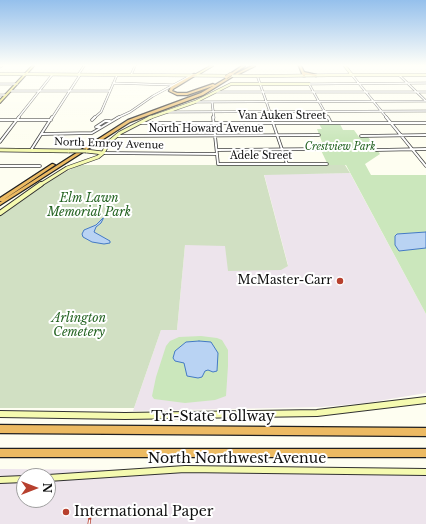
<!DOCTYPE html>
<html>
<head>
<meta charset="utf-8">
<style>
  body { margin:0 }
  #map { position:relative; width:426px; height:524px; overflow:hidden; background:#fefef1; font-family:"Libre Baskerville",serif }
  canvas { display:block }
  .north { position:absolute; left:16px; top:468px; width:40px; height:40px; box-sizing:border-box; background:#fff; border:1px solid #9f9f9f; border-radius:50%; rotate:90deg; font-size:11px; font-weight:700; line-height:16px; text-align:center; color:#0f0f0f }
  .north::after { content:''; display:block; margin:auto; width:14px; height:18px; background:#b7402e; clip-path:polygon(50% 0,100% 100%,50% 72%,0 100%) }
</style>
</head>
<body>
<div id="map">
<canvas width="426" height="524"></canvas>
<div class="north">N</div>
</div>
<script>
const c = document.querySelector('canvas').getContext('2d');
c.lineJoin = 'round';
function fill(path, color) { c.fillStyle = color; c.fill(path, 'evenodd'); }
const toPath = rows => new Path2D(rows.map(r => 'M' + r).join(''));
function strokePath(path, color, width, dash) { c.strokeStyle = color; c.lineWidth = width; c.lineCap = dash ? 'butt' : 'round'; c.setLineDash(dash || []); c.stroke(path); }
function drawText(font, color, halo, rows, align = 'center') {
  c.font = font + ' "Libre Baskerville",serif'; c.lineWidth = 4; c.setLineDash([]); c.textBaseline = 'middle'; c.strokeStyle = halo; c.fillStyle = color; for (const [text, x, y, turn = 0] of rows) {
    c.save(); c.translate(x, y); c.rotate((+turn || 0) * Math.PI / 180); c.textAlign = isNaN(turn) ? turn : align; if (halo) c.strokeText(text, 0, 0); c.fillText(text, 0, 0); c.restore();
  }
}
const industrial = toPath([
  [350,173,426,314,426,393,366,403,321,407,133,411,161,330,177,330,185,245,225,245,288,265,264,174],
  [0,469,426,472,426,524,0,524],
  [24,476,48,476,48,500,24,500]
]);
const green = toPath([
  [319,124,340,124,343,130,354,130,359,137,368,137,380,154,365,164,371,175,426,175,426,314,346,165,328,165,317,142,322,142,317,129,322,129],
  [201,336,217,338,222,340,228,350,228,366,226,396,215,400,185,403,154,399,152,396,156,377,166,346,170,341,179,337]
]);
const cemetery = toPath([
  [79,165,345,165,350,173,264,175,288,266,281,270,228,271,225,246,185,245,177,330,161,330,134,408,0,408,0,216,54,178]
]);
const water = toPath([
  [104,217,101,223,96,227,94,232,110,241,110,243,104,244,92,242,83,237,82,234,84,230,96,225,104,217],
  [426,232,426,248,399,251,395,245,395,236,397,234,426,232],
  [199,341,211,342,218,353,217,371,213,372,208,370,205,371,202,377,198,378,187,376,184,363,175,361,173,358,175,351,186,342,199,341]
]);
const streetFar1 = toPath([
  [0,67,2,66],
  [78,75,84,66],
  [131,75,135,66],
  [352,75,387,118],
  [399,75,426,101],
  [258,78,272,118],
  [113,83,173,85],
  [0,84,17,84],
  [11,91,110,91],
  [217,92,426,92],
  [0,95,6,95],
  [196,102,426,101],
  [212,102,214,118],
  [166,112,426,111],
  [18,118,52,75],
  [52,118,80,75],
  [94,118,101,112,117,75],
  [117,118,130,112,153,96,192,75],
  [328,118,309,84,426,83]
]);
const street = toPath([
  [213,117,218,164,327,164],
  [271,117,287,164],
  [328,117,331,123],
  [386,117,426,166],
  [0,120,51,120],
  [92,120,95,117],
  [139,123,426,123],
  [100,127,96,127,105,121,110,121],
  [42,134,92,133,119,117],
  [117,136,319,135],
  [361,136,426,135],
  [0,142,19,117],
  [31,150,52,117],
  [217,150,320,149],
  [376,150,426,149],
  [103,153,217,154],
  [0,166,40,166]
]);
const secondaryFar3 = toPath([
  [345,66,352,75],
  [0,74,263,76,350,75],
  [348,75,426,75],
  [149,118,195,102,231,84,309,84]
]);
const secondaryFar2 = toPath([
  [0,150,69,151],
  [86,151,103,153],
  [40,185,67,168,98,157,103,153,109,142,120,133,151,117]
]);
const secondaryFar1 = toPath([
  [0,213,41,184]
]);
const secondary = toPath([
  [0,414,125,416,317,413,426,400],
  [48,478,185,469,426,472],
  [0,480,24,479]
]);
const primary = toPath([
  [32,66,34,66,0,103,0,100,32,66],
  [210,66,213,66,196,76,194,75,210,66]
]);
const highway = toPath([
  [242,66,245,66,232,75,230,74,242,66],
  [252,66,255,66,237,75,235,74,252,66],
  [299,66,301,66,304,72,317,75,316,76,305,74,305,76,303,76,299,66],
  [194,74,196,75,173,89,172,91,177,93,187,93,213,84,215,85,230,76,232,77,203,95,130,122,0,205,0,202,2,201,0,201,0,198,52,164,53,164,55,165,3,200,128,120,201,93,213,86,187,95,177,95,169,91,171,87,194,74],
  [0,425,426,428,426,436,0,433,0,425],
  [0,449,426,449,426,457,0,457,0,449]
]);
const rail = toPath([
  [89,524,90,517]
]);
const secondaryBridge = toPath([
  [69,151,86,151]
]);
const highwayBridge = toPath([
  [226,77,231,74]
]);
const markers = [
  [340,281,4,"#b7402e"],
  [66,512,4,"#b7402e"]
];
const farStreetnames = [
  ["Van Auken Street",282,116],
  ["North Howard Avenue",206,129],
  ["North Emroy Avenue",109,144,2],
  ["Adele Street",261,156]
];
const farParknames = [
  ["Crestview Park",340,147]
];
const parkNames = [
  ["Elm Lawn",89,199],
  ["Memorial Park",89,213],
  ["Arlington",79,319],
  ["Cemetery",79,333]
];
const poiNames = [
  ["McMaster-Carr",332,281]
];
const nearStreetnames = [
  ["Tri-State Tollway",213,417],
  ["North Northwest Avenue",237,459]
];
const nearPoinames = [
  ["International Paper",74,512]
];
fill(industrial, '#ede4ec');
fill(green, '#cbe7bc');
fill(cemetery, '#d1e0c3');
fill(water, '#b9d3f3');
strokePath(water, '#447ac5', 1);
strokePath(streetFar1, '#424242', 2.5);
strokePath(street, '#424242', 3.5);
strokePath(secondaryFar3, '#313131', 3.5);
strokePath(secondaryFar2, '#313131', 4.5);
strokePath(secondaryFar1, '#313131', 6);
strokePath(secondary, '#313131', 8);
strokePath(primary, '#202020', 2);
strokePath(highway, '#202020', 2.5);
strokePath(streetFar1, '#fff', 1.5);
strokePath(street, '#fff', 2);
strokePath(secondaryFar3, '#f5fab0', 2.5);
strokePath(secondaryFar2, '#f5fab0', 3);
strokePath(secondaryFar1, '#f5fab0', 4);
strokePath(secondary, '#f5fab0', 6);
fill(primary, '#f0e86f');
fill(highway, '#ecba62');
strokePath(rail, '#b7402e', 3);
strokePath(rail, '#fff', 1.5, [4.5]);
strokePath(secondaryBridge, '#313131', 4.5, []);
strokePath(highwayBridge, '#202020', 4, []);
strokePath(secondaryBridge, '#f5fab0', 3);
strokePath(highwayBridge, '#ecba62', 3);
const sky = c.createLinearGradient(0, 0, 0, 139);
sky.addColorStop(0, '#95c0ec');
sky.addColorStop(0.47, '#fffff9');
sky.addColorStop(1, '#fffff900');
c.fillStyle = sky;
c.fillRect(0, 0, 426, 139);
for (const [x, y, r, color] of markers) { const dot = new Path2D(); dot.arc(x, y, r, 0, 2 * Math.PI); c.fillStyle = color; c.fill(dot); strokePath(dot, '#fff', 1.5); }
drawText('10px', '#0f0f0f', '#fff', farStreetnames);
drawText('italic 10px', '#246322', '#fff', farParknames);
drawText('italic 12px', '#246322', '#fff', parkNames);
drawText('12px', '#0f0f0f', '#fff', poiNames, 'right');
drawText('14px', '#0f0f0f', '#fff', nearStreetnames);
drawText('14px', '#0f0f0f', '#fff', nearPoinames, 'left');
</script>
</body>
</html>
